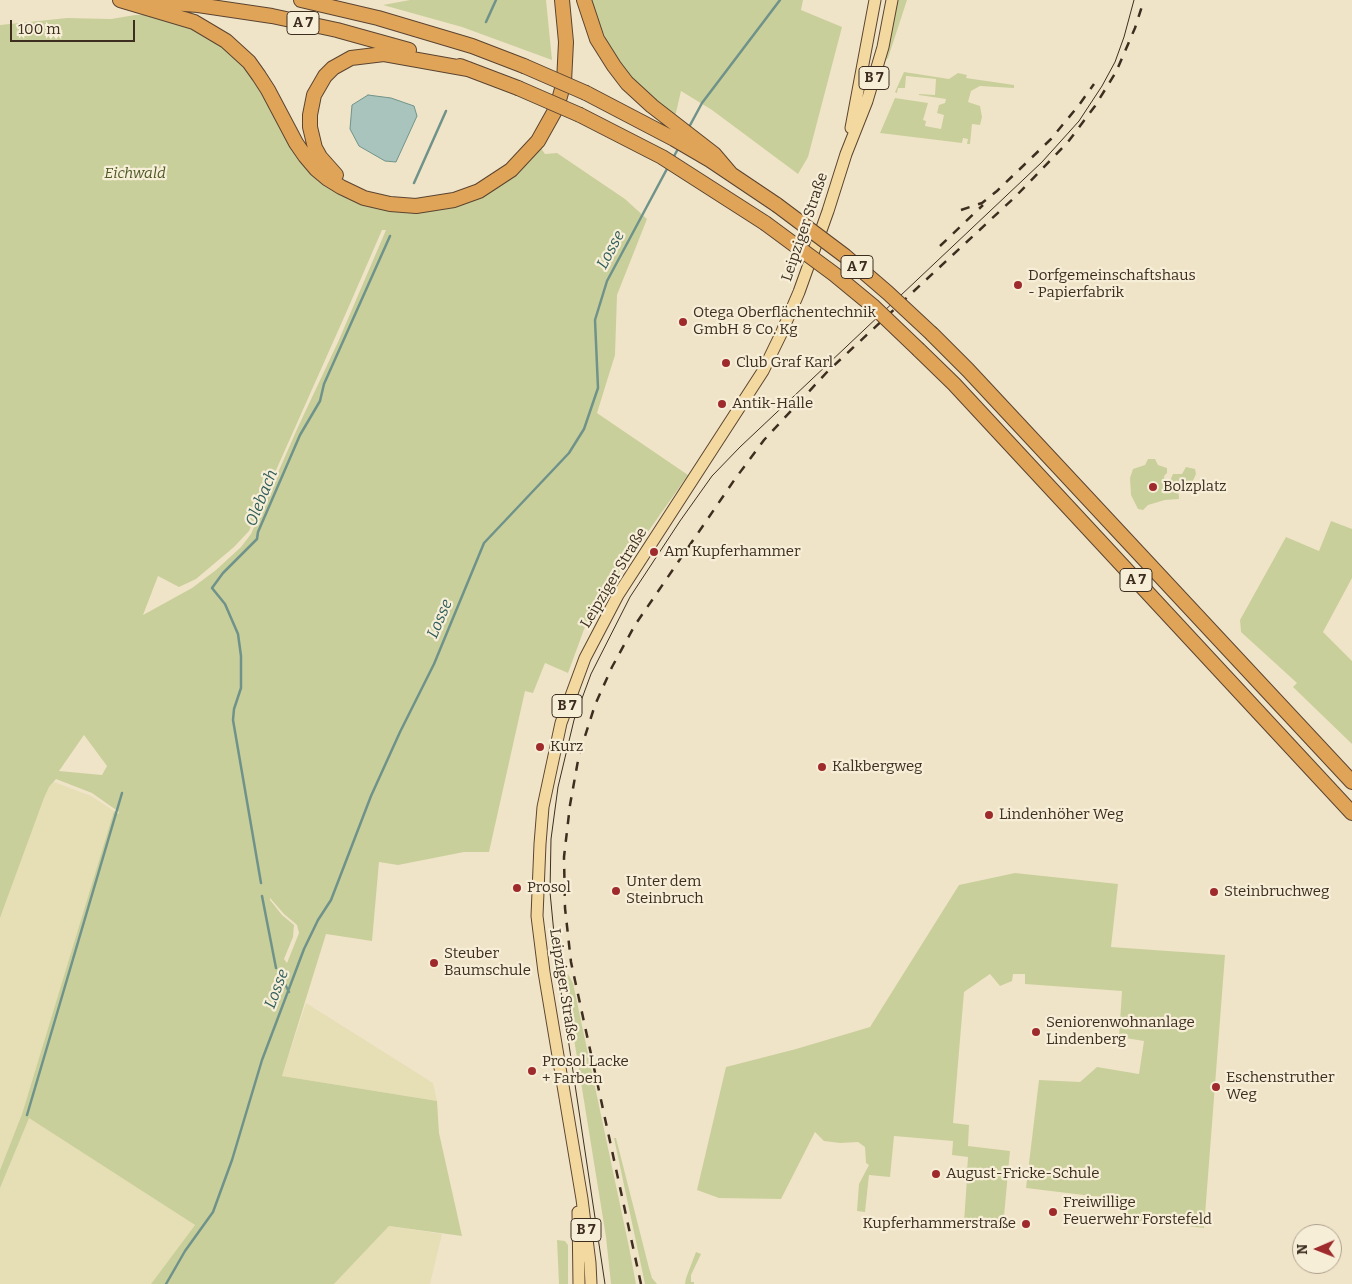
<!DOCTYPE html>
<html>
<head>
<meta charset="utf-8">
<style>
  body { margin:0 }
  #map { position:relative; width:1352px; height:1284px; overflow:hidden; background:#f0e4c8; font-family:Bitter,serif }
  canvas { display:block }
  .north { position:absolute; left:1292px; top:1224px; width:50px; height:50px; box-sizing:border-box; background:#f7eed8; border:1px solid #ada18e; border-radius:50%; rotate:269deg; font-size:14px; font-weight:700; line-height:20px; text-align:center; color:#3d2e20 }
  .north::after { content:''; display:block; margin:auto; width:18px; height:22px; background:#9e2a2b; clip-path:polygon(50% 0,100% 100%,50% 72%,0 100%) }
  .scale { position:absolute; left:10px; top:20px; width:125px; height:22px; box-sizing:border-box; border:2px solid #3d2e20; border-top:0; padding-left:6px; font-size:15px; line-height:18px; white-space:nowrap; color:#3d2e20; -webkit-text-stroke:4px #f7eed8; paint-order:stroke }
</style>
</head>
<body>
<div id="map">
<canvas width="1352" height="1284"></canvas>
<div class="north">N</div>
<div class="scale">100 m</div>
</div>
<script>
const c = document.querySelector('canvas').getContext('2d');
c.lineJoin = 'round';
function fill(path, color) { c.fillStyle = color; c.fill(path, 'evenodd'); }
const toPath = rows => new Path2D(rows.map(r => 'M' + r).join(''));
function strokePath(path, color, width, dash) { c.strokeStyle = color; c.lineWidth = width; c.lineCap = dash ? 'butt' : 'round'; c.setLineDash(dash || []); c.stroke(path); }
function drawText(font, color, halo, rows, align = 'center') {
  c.font = font + ' Bitter,serif'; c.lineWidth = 4.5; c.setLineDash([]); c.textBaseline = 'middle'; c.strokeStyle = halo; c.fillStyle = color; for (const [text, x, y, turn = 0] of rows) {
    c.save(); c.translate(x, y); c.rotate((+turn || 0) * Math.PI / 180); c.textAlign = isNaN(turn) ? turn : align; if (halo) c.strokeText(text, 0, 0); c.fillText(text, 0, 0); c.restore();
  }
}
const farmland = toPath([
  [54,782,91,796,114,811,22,1114,0,1170,0,918,44,798,49,787],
  [306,1003,433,1083,437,1101,282,1076],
  [28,1117,195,1225,151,1284,0,1284,0,1188],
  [389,1226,442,1234,430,1284,334,1284]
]);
const green = toPath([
  [410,0,546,0,552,60,462,27,383,5],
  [591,0,803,0,801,10,842,27,808,157,798,174,712,110,681,91,675,117,647,94,617,62,593,11],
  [897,0,907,0,888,58,885,61,884,61],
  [135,15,151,15,183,23,216,40,245,65,340,191,444,206,539,145,545,154,557,153,625,199,647,219,617,295,615,355,597,413,688,475,609,587,586,624,568,673,545,663,533,693,525,691,489,852,464,852,398,865,379,862,372,941,326,934,282,1076,437,1101,439,1133,462,1236,389,1226,334,1284,151,1284,195,1225,29,1118,0,1188,0,1170,22,1114,114,811,118,814,119,812,92,793,56,779,49,787,44,798,0,918,0,25,67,18,111,19],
  [382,230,386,230,338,342,298,427,251,534,241,547,216,570,192,588,143,615,158,576,179,587,196,579,234,547,249,531,346,313],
  [84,735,107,766,102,775,59,771],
  [270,898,284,914,297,925,299,933,287,963,284,959,293,937,294,925,282,915,270,900],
  [904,72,949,79,958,73,967,75,966,78,1014,85,1014,88,980,86,971,91,968,102,980,106,982,117,980,125,972,124,970,144,967,144,968,139,963,138,962,143,880,133,895,98,928,103,923,120,926,121,925,126,941,129,944,115,937,113,939,105,945,103,946,99,919,95,919,94,935,95,936,79,906,76,905,88,898,88,897,93,895,92],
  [1148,459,1155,459,1158,465,1167,468,1167,473,1164,476,1166,490,1173,474,1182,474,1186,467,1195,469,1196,474,1191,485,1187,486,1178,485,1179,499,1165,500,1148,505,1143,510,1138,509,1131,495,1130,478,1133,469,1145,465],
  [1331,521,1352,529,1352,578,1323,632,1352,661,1352,744,1293,687,1297,683,1241,632,1240,620,1286,537,1319,551],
  [1015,873,1118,884,1111,947,1225,955,1204,1228,1124,1219,1123,1198,1092,1196,1026,1188,1039,1080,1080,1082,1097,1067,1139,1074,1144,1041,1119,1037,1122,991,1025,984,1025,974,1013,974,1012,981,1000,986,990,974,964,992,953,1123,969,1125,968,1146,1010,1151,1003,1227,964,1222,967,1178,962,1177,963,1172,967,1172,968,1157,952,1155,953,1141,894,1136,890,1177,869,1175,865,1212,857,1211,859,1184,869,1165,866,1163,865,1147,858,1142,840,1143,824,1141,815,1132,781,1199,719,1198,697,1190,726,1067,796,1049,870,1027,959,885],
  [568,974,573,983,629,1247,636,1284,611,1284,606,1237,564,977],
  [614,1138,616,1138,649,1268,652,1278,657,1284,645,1284],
  [557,1240,565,1241,568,1245,568,1284,559,1284],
  [696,1252,701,1254,691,1275,691,1282,694,1282,694,1284,685,1284,686,1278]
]);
const water = toPath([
  [368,95,391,98,414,106,417,116,396,162,385,161,359,146,350,129,352,105,368,95]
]);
const stream = toPath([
  [486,22,496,0],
  [688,129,702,103,780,0],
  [673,158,679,147],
  [414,183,446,111],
  [261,883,233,720,234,709,241,688,241,656,238,634,225,604,212,588,223,573,257,539,258,532,300,435,320,401,324,384,390,236],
  [262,896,276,968],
  [283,980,289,992],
  [27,1115,122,793],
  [166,1284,185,1251,213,1212,232,1160,262,1060,304,949,318,920,331,900,371,796,400,732,434,664,484,543,569,453,584,429,598,388,595,320,607,281,668,167]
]);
const primary = toPath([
  [851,128,875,0],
  [578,1212,579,1284],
  [591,1284,590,1263,582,1199,544,972,537,916,540,844,543,807,561,723,585,658,618,595,763,371,781,334,799,292,828,211,846,154,867,101,883,47,892,0]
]);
const motorway = toPath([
  [120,0,194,22,226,41,249,62,259,76,268,90,296,143,305,156,316,169,328,179,341,187,364,198,390,204,416,206,454,200,479,191,511,170,538,141,557,107,564,82,566,42,562,0],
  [301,0,378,18,472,46,524,66],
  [584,0,597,39,614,66,627,83,652,106,714,154,731,174],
  [145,1,198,5,272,16,337,30,409,50],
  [460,66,518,88],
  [586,93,674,139,710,160,777,205],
  [580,115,662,157,765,223],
  [336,175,320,157,315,148,310,127,310,115,314,95,325,76,333,68,351,58,384,54,468,69],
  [932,334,968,370,1352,782],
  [919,350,954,384,1352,813]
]);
const tram = toPath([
  [605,1284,557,965,550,892,551,839,558,787,574,720,591,674,630,597,680,521,712,476,740,447,1042,162,1079,121,1102,86,1115,62,1124,37,1134,0]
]);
const rail = toPath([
  [961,210,982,203,997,191,1051,139,1079,105,1094,84],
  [940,246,983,205],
  [641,1284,571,962,565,908,564,857,570,805,579,755,595,705,612,667,635,625,735,479,764,440,828,371,1015,197,1068,142,1095,106,1116,72,1135,28,1144,0]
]);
const motorwayBridge = toPath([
  [524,66,586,93],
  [518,88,580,115],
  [777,205,845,256,888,293,932,334],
  [765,223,834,274,874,307,919,350]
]);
const markers = [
  [1018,285,5,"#9e2a2b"],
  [683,322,5,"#9e2a2b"],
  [726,363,5,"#9e2a2b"],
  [722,404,5,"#9e2a2b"],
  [1153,487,5,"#9e2a2b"],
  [654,552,5,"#9e2a2b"],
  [540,747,5,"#9e2a2b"],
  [822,767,5,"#9e2a2b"],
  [989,815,5,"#9e2a2b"],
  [517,888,5,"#9e2a2b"],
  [616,891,5,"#9e2a2b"],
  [1214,892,5,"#9e2a2b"],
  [434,963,5,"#9e2a2b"],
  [1036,1032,5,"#9e2a2b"],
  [532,1071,5,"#9e2a2b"],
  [1216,1087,5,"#9e2a2b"],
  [936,1174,5,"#9e2a2b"],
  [1053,1212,5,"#9e2a2b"],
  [1026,1224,5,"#9e2a2b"]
];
const shields = [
  [303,23,32],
  [874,78,30],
  [857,267,32],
  [1136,580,32],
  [567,706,30],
  [586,1230,30]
];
const shieldNames = [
  ["A 7",303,23],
  ["B 7",874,78],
  ["A 7",857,267],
  ["A 7",1136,580],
  ["B 7",567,706],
  ["B 7",586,1230]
];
const parkNames = [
  ["Eichwald",135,174]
];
const streetNames = [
  ["Leipziger Straße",805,227,-71],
  ["Leipziger Straße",614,578,-59],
  ["Leipziger Straße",563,985,81]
];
const poiNames = [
  ["Dorfgemeinschaftshaus",1028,276],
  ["- Papierfabrik",1028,293],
  ["Otega Oberflächentechnik",693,313],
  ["GmbH & Co. Kg",693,330],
  ["Club Graf Karl",736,363],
  ["Antik-Halle",732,404],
  ["Bolzplatz",1163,487],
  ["Am Kupferhammer",664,552],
  ["Kurz",550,747],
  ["Kalkbergweg",832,767],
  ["Lindenhöher Weg",999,815],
  ["Unter dem",626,882],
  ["Steinbruch",626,899],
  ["Prosol",527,888],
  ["Steinbruchweg",1224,892],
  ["Steuber",444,954],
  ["Baumschule",444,971],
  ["Seniorenwohnanlage",1046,1023],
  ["Lindenberg",1046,1040],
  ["Prosol Lacke",542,1062],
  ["+ Farben",542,1079],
  ["Eschenstruther",1226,1078],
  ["Weg",1226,1095],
  ["August-Fricke-Schule",946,1174],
  ["Freiwillige",1063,1203],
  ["Feuerwehr Forstefeld",1063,1220],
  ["Kupferhammerstraße",1016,1224,"right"]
];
const waterNames = [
  ["Losse",611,250,-62],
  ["Olebach",262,498,-68],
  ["Losse",440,619,-67],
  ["Losse",277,989,-69]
];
fill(farmland, '#e6deb5');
fill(green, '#c9cf9b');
fill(water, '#a9c4bc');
strokePath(water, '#6f938a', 1);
strokePath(stream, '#6f938a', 2.5);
strokePath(primary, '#5b4430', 13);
strokePath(motorway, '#5b4430', 16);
strokePath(primary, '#f3d9a0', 11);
strokePath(motorway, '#e0a458', 14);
strokePath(tram, '#3d2e20', 1);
strokePath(rail, '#3d2e20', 2.5, [9, 9]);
strokePath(motorwayBridge, '#5b4430', 16, []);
strokePath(motorwayBridge, '#e0a458', 14);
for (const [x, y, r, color] of markers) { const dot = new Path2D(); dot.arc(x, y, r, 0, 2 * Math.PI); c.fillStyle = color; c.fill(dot); strokePath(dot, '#f7eed8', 2); }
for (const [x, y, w] of shields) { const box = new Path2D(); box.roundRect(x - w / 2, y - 11.5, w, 23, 4); c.fillStyle = '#f7eed8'; c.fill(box); strokePath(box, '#3d2e20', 1); }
drawText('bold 14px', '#3d2e20', null, shieldNames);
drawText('italic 15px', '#4d5a26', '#f7eed8', parkNames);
drawText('15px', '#3d2e20', '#f7eed8', streetNames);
drawText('15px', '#3d2e20', '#f7eed8', poiNames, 'left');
drawText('italic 16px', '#2f5d5a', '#f7eed8', waterNames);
</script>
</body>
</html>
